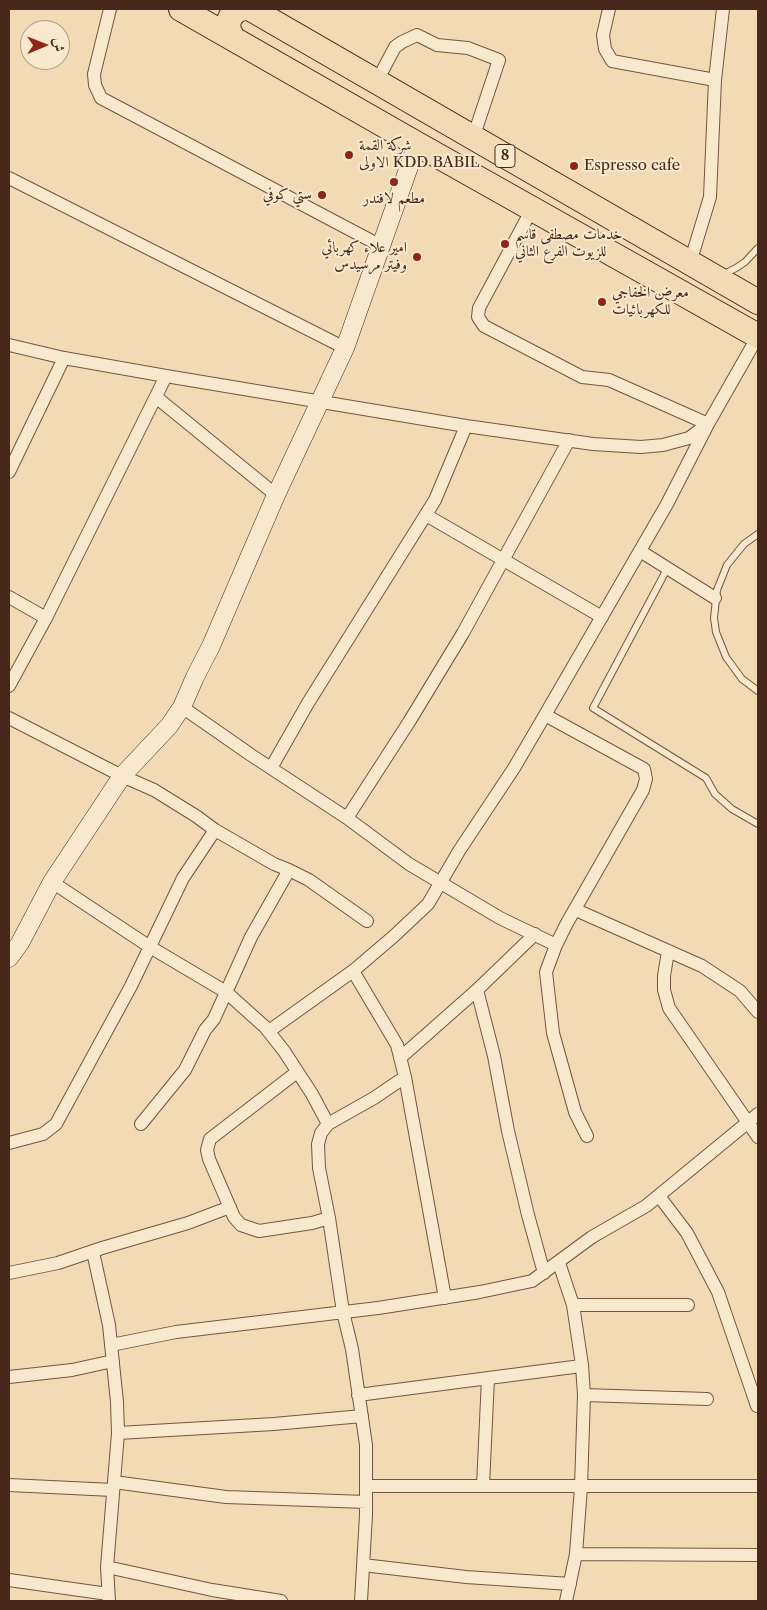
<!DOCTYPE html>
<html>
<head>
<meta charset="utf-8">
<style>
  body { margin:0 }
  #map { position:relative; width:767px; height:1610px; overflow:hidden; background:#f2dbb4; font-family:"Libre Caslon Text",Amiri,serif }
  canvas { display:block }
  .frame { position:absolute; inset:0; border:10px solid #49281c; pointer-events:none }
  .north { position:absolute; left:20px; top:20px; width:50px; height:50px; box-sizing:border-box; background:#f7e8ce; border:1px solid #b19b87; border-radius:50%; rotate:89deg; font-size:14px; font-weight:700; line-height:20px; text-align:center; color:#49281c }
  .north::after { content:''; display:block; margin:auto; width:18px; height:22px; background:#8f2418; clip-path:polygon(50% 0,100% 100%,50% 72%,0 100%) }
</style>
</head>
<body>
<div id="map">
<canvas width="767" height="1610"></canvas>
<div class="frame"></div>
<div class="north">ش</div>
</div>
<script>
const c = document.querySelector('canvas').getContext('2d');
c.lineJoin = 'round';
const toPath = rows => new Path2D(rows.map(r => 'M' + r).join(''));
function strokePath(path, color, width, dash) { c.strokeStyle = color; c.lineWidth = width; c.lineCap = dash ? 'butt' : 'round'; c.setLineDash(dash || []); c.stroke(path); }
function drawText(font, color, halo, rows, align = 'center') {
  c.font = font + ' "Libre Caslon Text",Amiri,serif'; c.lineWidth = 4; c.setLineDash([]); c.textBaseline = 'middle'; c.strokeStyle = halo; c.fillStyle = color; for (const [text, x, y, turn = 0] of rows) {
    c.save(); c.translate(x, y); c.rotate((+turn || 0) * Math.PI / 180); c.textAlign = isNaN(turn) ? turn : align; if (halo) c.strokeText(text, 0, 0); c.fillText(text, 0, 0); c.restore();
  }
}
const lane = toPath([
  [722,275,736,268,745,262,758,248],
  [758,534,744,544,727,565,717,590,714,618,716,632,726,657,742,679,758,691],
  [667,569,593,708,706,778,715,794,732,809,758,824]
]);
const street = toPath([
  [110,9,94,74,95,85,101,98,381,246],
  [609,9,603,35,605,49,612,61,715,80],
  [377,81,395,47,402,42,417,35,437,45,468,48,499,60,473,138],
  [9,178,345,348],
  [690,263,710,197,715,80,723,9],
  [9,345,64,358,166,376,466,426,593,444,641,447,663,445,689,438,708,424,609,380,582,377,484,326,478,317,479,308,532,209],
  [156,397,276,495],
  [9,472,64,358],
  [426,515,602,617],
  [640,551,715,598],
  [9,597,46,618],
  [9,686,46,618,166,376],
  [182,707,251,755,347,818,409,864,500,918,556,945],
  [545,715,644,769,646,779,643,790,567,923,556,945,546,972,553,1033,575,1112,587,1136],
  [9,718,122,776,154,790,196,816,215,830,274,864,289,870],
  [271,768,308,703,435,500,466,426],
  [347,818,409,722,463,633,569,440],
  [52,882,150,947,226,992,265,1027,284,1051,312,1094,328,1124],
  [576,910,702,966,740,991,758,1012],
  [668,951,664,976,664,990,669,1008,758,1137],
  [353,971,397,1045,405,1077],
  [477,990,494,1056,508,1131,528,1215,544,1273],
  [269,1031,353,971,394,936,428,904,459,851,514,768,545,715,667,504,708,424,758,336],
  [400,1058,477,990,535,934],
  [297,1072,210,1139,207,1150,209,1159,234,1217,241,1225,259,1231,312,1223,329,1218],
  [141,1124,185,1070,205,1030,214,1019,251,937,289,870,309,880,367,921],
  [9,1143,43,1134,56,1124,131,986,183,878,215,830],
  [659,1196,687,1233,718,1292,757,1406],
  [93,1252,109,1325,117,1402,118,1433,107,1567,109,1601],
  [559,1263,573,1305,582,1365,584,1395,581,1487,576,1554,566,1601],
  [9,1273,58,1263,102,1248,188,1223,230,1207],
  [573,1305,688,1305],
  [111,1345,176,1332,378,1308,480,1292,532,1281,592,1237,646,1206,758,1114],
  [9,1377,72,1370,113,1361],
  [358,1395,581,1366],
  [584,1395,707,1399],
  [118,1433,274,1424,362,1416],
  [114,1482,226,1497,366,1502],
  [9,1485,113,1490],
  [366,1486,758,1486],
  [483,1486,488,1378],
  [576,1554,758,1555],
  [363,1565,466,1577,570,1584],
  [107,1567,212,1590,281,1601],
  [9,1580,108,1594],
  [361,1601,366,1515,366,1445,352,1349,343,1312,329,1218,319,1168,318,1144,321,1133,328,1124,374,1098,405,1077,445,1298]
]);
const secondary = toPath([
  [9,958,20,943,52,882,122,776,169,726,182,707,195,677,211,646,276,495,345,348,417,144]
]);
const highway = toPath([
  [181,9,417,144,758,336],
  [251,9,758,302],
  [233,38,229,31,228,23,231,16,237,10,241,9]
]);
const markers = [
  [349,155,5,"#8f2418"],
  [574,166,5,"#8f2418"],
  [394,182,5,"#8f2418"],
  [322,195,5,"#8f2418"],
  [505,244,5,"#8f2418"],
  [417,257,5,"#8f2418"],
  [602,302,5,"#8f2418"]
];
const shields = [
  [505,156,20]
];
const shieldNames = [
  ["8",505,156]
];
const poiNames = [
  ["شركة القمة",359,146],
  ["الاولى KDD BABIL",359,163],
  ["Espresso cafe",584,166],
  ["ستي كوفي",312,195,"right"],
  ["مطعم لافندر",394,199,"center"],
  ["خدمات مصطفى قاسم",515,235],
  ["للزيوت الفرع الثاني",515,252],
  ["امير علاء كهربائي",407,248,"right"],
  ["وفيتر مرسيدس",407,265,"right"],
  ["معرض الخفاجي",612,293],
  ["للكهربائيات",612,310]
];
strokePath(lane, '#735542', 8);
strokePath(street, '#735542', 14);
strokePath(secondary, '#49281c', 19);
strokePath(highway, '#49281c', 26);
strokePath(lane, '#f7e8ce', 6);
strokePath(street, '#f7e8ce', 12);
strokePath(secondary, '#f7e8ce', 18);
strokePath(highway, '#f2dbb4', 24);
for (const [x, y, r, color] of markers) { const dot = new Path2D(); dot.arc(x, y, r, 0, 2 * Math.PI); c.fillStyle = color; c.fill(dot); strokePath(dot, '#f7e8ce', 2); }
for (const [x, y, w] of shields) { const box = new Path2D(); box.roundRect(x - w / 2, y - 11.5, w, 23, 4); c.fillStyle = '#f7e8ce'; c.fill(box); strokePath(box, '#49281c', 1); }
drawText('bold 14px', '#49281c', null, shieldNames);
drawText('15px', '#49281c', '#f7e8ce', poiNames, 'left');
</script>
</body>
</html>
